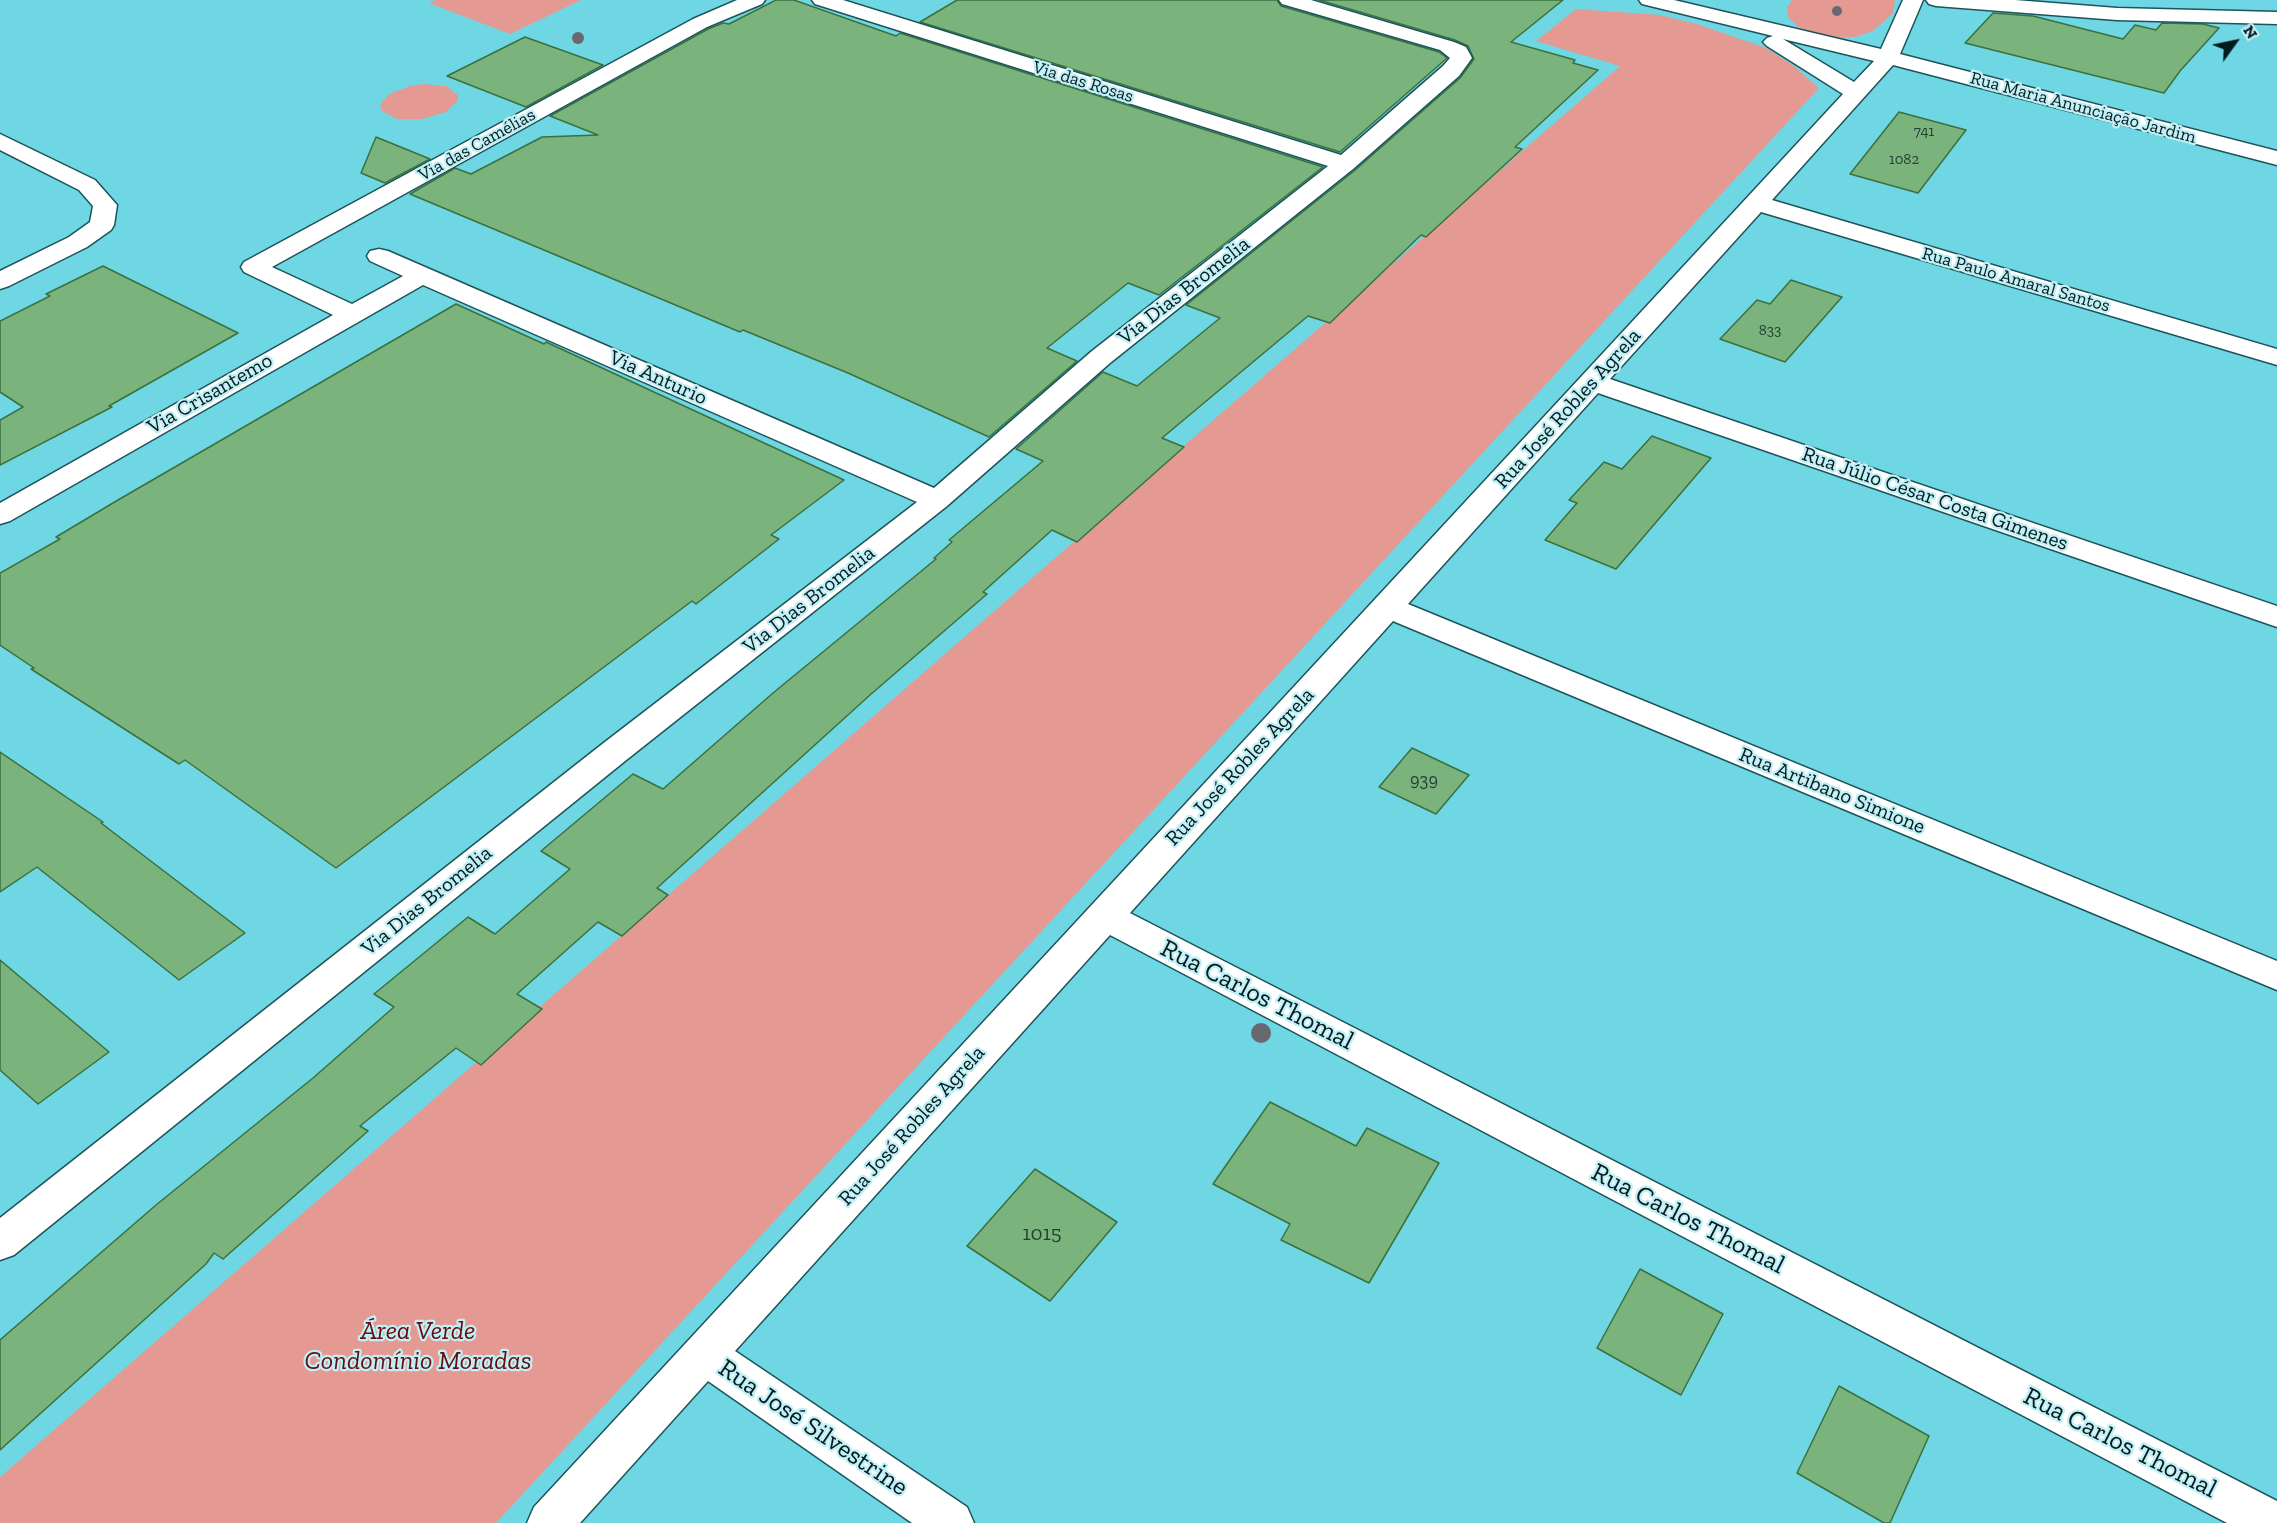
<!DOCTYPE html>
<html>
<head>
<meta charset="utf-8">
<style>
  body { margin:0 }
  #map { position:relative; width:2277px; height:1523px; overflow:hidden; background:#6fd7e3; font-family:"Zilla Slab",serif }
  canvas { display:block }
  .north { position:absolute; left:2205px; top:12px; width:60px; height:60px; -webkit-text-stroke:4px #c0eff5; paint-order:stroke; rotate:57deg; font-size:16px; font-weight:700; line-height:24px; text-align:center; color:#041a1d }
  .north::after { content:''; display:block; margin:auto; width:21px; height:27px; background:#041a1d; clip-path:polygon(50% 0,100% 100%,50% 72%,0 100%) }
</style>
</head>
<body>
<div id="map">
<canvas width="2277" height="1523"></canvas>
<div class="north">N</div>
</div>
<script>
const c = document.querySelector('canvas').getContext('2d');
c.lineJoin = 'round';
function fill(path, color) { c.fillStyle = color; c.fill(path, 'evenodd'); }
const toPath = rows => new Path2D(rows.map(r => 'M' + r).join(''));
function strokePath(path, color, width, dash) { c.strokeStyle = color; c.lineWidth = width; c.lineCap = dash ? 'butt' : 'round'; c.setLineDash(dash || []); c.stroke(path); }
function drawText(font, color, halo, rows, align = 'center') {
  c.font = font + ' "Zilla Slab",serif'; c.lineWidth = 4.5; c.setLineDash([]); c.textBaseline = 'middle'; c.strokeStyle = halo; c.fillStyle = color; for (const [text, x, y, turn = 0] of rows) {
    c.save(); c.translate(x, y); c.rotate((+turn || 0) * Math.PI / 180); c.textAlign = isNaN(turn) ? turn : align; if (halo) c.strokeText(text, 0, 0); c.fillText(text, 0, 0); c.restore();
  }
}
const green = toPath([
  [435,0,581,0,510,34,429,3],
  [1792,0,1895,0,1893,13,1873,31,1855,37,1831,38,1813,35,1797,26,1788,17,1787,7],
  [1576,9,1660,15,1697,24,1766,48,1794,66,1819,88,496,1523,0,1523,0,1477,1620,66,1536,41],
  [423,84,446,86,458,95,458,100,446,112,422,119,397,119,382,111,380,105,389,94,410,86]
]);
const building = toPath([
  [776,0,794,0,896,36,900,33,1323,167,1159,295,1128,283,1047,348,1077,361,989,437,848,373,743,330,740,332,410,194,455,168,471,174,542,137,598,135,550,116,708,29,723,23,729,24,776,0],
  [957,0,1277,0,1281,6,1439,52,1447,58,1340,152,920,22,957,0],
  [1319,0,1563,0,1511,42,1575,60,1573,63,1598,70,1515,147,1522,149,1426,237,1421,235,1330,323,1308,316,1162,438,1184,447,1077,542,1052,530,983,592,987,594,870,695,657,888,668,895,622,936,598,922,517,994,542,1009,481,1065,456,1048,360,1126,368,1131,223,1259,214,1253,206,1264,0,1450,0,1340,156,1205,313,1078,394,1007,374,994,468,917,495,934,570,869,541,851,633,774,663,789,773,693,936,559,934,558,952,542,949,540,1043,461,1016,449,1103,372,1137,386,1220,318,1186,305,1354,171,1460,78,1474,59,1468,46,1455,40,1319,0],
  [1993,13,2033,16,2123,39,2135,25,2156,30,2162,23,2203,24,2219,28,2180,71,2164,93,1965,43,1993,13],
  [525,37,603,65,526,107,447,76,525,37],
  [1899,112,1966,130,1918,193,1850,174,1899,112],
  [376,137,430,159,385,183,361,173,376,137],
  [103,266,238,333,109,406,112,407,0,465,0,420,23,407,0,392,0,321,50,296,46,294,103,266],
  [1791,280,1842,297,1785,362,1720,339,1757,300,1770,304,1791,280],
  [456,304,544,344,546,342,844,480,771,535,779,539,696,604,692,601,336,868,185,760,179,764,31,669,34,668,0,645,0,573,60,539,56,537,118,500,456,304],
  [1652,436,1711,458,1616,569,1545,540,1577,503,1569,500,1604,462,1622,469,1652,436],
  [1412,748,1469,775,1436,814,1379,787,1412,748],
  [0,752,103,822,101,823,245,933,179,980,37,867,0,892,0,752],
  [0,960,109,1052,38,1104,0,1070,0,960],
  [1270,1102,1356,1146,1367,1128,1439,1163,1369,1283,1281,1240,1290,1224,1213,1184,1270,1102],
  [1035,1169,1117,1222,1050,1301,967,1246,1035,1169],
  [1640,1269,1723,1314,1681,1395,1597,1348,1640,1269],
  [1839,1386,1929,1436,1890,1523,1884,1523,1797,1473,1839,1386]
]);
const street = toPath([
  [737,0,765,0,762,4,707,27,272,267,352,304,403,276,370,261,367,256,370,251,379,249,388,251,934,488,1092,351,1328,166,815,4,812,0,843,0,1341,155,1443,66,1450,58,1440,50,1282,4,1279,0,1311,0,1454,42,1466,47,1472,58,1459,76,1353,169,1110,363,947,506,625,761,14,1255,0,1260,0,1218,601,745,917,502,423,285,10,521,0,524,0,503,333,315,244,272,241,267,244,262,693,19,737,0],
  [1639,0,1674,0,1881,49,1903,0,1923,0,1900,54,2277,151,2277,165,1893,65,1772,200,2277,349,2277,365,1761,212,1610,379,2277,606,2277,627,1598,393,1408,604,2277,961,2277,990,1393,621,1130,913,2277,1501,2277,1523,2227,1523,1110,935,735,1351,967,1507,974,1523,912,1523,708,1381,580,1523,527,1523,534,1507,1843,94,1767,46,1763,42,1767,38,1773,36,1642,4,1639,0],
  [1783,39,1874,61,1854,82,1783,39],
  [1926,0,2015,0,2117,8,2277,12,2277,24,2117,20,1936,6,1929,4,1926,0],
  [0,134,95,180,117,205,114,225,111,230,87,247,9,286,0,289,0,271,69,237,90,222,93,206,79,190,0,150,0,134]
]);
const trees = [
  [1837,11,5],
  [578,38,6],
  [1261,1033,10]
];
const farNumbernames = [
  ["741",1924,132],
  ["1082",1904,160],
  ["833",1770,331]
];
const farStreetnames = [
  ["Via das Rosas",1083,82,17],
  ["Rua Maria Anunciação Jardim",2083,108,15],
  ["Via das Camélias",477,145,-29],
  ["Rua Paulo Amaral Santos",2016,280,16]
];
const numberNames = [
  ["939",1424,781]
];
const streetNames = [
  ["Via Dias Bromelia",1184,291,-38],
  ["Via Anturio",658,378,24],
  ["Via Crisantemo",210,394,-30],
  ["Rua José Robles Agrela",1568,409,-48],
  ["Rua Júlio César Costa Gimenes",1935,499,19],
  ["Via Dias Bromelia",809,600,-38],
  ["Rua José Robles Agrela",1240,767,-47],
  ["Rua Artibano Simione",1832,791,22],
  ["Via Dias Bromelia",427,901,-39],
  ["Rua José Robles Agrela",912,1126,-48]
];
const nearNumbernames = [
  ["1015",1042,1234]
];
const nearStreetnames = [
  ["Rua Carlos Thomal",1257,995,27],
  ["Rua Carlos Thomal",1688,1219,27],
  ["Rua José Silvestrine",813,1428,34],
  ["Rua Carlos Thomal",2120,1443,27]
];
const nearParknames = [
  ["Área Verde",418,1332],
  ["Condomínio Moradas",418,1362]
];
fill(green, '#e49a93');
fill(building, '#7bb37d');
strokePath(building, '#3a713e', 1.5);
strokePath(street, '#1b545a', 3);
fill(street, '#fff');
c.fillStyle = '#6a686f';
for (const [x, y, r] of trees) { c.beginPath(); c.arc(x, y, r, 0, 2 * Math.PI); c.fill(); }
drawText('15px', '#224035', null, farNumbernames);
drawText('18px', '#041a1d', '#c0eff5', farStreetnames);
drawText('18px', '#224035', null, numberNames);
drawText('21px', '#041a1d', '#c0eff5', streetNames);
drawText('21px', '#224035', null, nearNumbernames);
drawText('26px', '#041a1d', '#c0eff5', nearStreetnames);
drawText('italic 26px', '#660d10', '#c0eff5', nearParknames);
</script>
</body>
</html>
